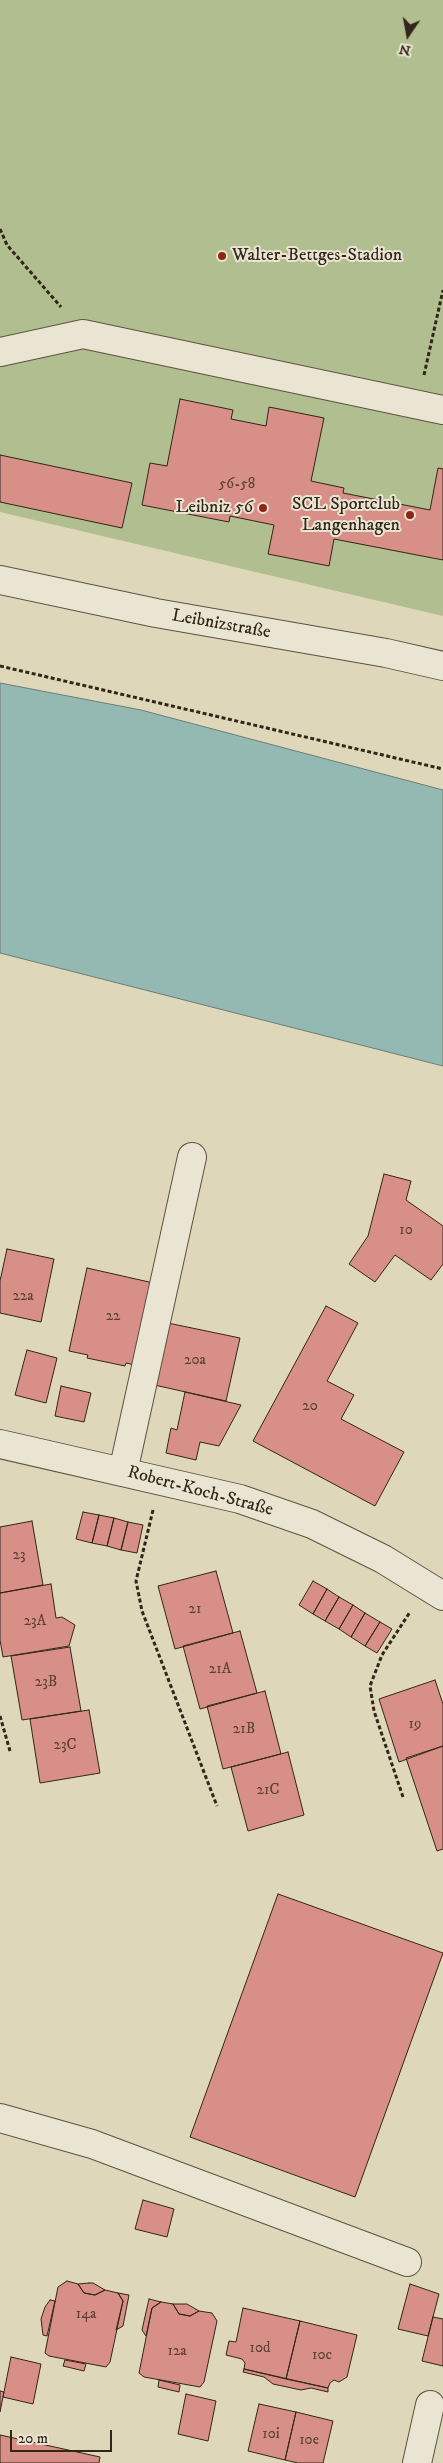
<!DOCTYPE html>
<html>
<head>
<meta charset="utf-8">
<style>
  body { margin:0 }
  #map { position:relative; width:443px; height:2463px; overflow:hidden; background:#dfd7b9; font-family:"IM FELL DW Pica",serif }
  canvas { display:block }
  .north { position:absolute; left:383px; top:10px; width:50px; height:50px; -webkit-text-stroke:4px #eae5d2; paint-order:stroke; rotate:192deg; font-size:14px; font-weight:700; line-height:20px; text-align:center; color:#322519 }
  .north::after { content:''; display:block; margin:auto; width:18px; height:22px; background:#322519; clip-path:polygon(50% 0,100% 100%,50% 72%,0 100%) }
  .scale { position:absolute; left:10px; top:2430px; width:102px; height:22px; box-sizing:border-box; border:2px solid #322519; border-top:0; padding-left:6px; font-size:15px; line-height:18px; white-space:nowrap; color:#322519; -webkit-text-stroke:4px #eae5d2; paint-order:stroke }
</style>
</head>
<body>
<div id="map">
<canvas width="443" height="2463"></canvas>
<div class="north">N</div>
<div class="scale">20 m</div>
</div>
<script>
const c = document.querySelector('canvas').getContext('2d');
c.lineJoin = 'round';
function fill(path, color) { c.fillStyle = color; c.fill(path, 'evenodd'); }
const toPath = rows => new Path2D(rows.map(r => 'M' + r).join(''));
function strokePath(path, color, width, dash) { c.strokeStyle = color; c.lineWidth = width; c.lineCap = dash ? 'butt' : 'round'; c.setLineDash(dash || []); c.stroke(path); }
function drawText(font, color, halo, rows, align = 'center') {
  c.font = font + ' "IM FELL DW Pica",serif'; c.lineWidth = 4; c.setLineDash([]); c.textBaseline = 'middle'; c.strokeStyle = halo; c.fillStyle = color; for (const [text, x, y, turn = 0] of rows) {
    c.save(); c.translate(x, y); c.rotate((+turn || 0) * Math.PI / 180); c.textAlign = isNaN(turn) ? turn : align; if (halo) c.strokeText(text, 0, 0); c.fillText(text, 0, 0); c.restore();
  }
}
const green = toPath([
  [0,0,443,0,443,616,0,512]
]);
const water = toPath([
  [0,683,141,710,443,790,443,1066,0,953,0,683]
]);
const building = toPath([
  [180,399,233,410,231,419,266,426,269,407,324,418,311,481,344,488,343,493,430,510,438,468,443,469,443,560,334,539,329,566,268,554,274,525,230,516,229,522,142,505,150,463,167,466,180,399],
  [0,455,132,483,122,528,0,502,0,455],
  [384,1174,411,1181,406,1200,443,1226,443,1264,431,1280,395,1255,375,1282,349,1264,368,1236,384,1174],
  [7,1249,54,1259,41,1322,0,1313,0,1281,7,1249],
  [87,1268,158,1284,139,1366,126,1363,125,1366,87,1358,88,1355,69,1351,87,1268],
  [326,1306,358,1323,327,1381,354,1395,341,1419,404,1452,375,1506,253,1441,326,1306],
  [163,1322,240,1338,226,1401,150,1384,163,1322],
  [27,1350,57,1358,46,1403,15,1395,27,1350],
  [61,1386,91,1393,84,1422,55,1416,61,1386],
  [185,1392,241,1405,219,1446,200,1442,196,1460,166,1453,171,1428,177,1430,185,1392],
  [83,1512,99,1515,92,1543,76,1539,83,1512],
  [99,1515,114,1518,107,1546,92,1543,99,1515],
  [114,1518,128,1522,121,1550,107,1546,114,1518],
  [32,1521,43,1585,0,1593,0,1527,32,1521],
  [128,1522,143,1525,137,1553,121,1550,128,1522],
  [216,1571,233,1633,175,1649,158,1586,216,1571],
  [313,1581,327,1589,313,1614,299,1605,313,1581],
  [51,1584,56,1618,62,1617,75,1625,69,1646,3,1657,0,1640,0,1593,51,1584],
  [327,1589,339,1597,325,1621,313,1614,327,1589],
  [339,1597,353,1605,339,1629,325,1621,339,1597],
  [353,1605,365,1613,351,1637,339,1629,353,1605],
  [365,1613,380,1622,365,1646,351,1637,365,1613],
  [380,1622,392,1629,377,1653,365,1646,380,1622],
  [240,1631,257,1693,200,1709,183,1646,240,1631],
  [70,1647,81,1711,22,1720,11,1656,70,1647],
  [435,1680,443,1704,443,1746,399,1762,379,1699,435,1680],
  [265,1691,281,1754,223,1769,207,1706,265,1691],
  [89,1710,100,1773,40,1783,30,1719,89,1710],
  [443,1746,443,1849,437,1851,406,1758,443,1746],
  [288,1752,304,1815,248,1831,231,1767,288,1752],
  [278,1894,443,1953,355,2197,190,2137,278,1894],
  [143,2200,174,2209,167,2237,135,2229,143,2200],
  [67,2281,78,2284,84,2293,95,2295,105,2290,118,2293,123,2301,110,2362,106,2367,49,2356,45,2353,58,2287,67,2281],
  [89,2283,93,2283,105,2290,95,2295,84,2293,78,2284,89,2283],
  [410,2284,439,2294,428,2336,398,2329,410,2284],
  [118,2293,129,2295,123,2326,116,2330,123,2301,118,2293],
  [149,2299,161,2302,152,2308,146,2336,142,2330,149,2299],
  [50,2300,55,2301,47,2336,43,2335,41,2319,45,2307,50,2300],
  [161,2302,173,2304,179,2314,190,2316,199,2311,212,2313,217,2321,204,2382,200,2387,144,2377,139,2373,152,2308,161,2302],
  [173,2304,187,2304,199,2311,190,2316,179,2314,173,2304],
  [243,2308,300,2321,286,2379,244,2369,245,2363,242,2359,226,2355,229,2341,236,2342,243,2308],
  [433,2317,443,2319,443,2366,422,2361,433,2317],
  [300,2321,357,2335,347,2377,339,2382,334,2380,330,2383,328,2388,286,2379,300,2321],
  [11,2357,41,2364,33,2404,3,2397,11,2357],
  [65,2360,86,2364,84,2371,63,2366,65,2360],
  [244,2369,328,2388,328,2392,311,2388,301,2390,273,2384,264,2377,243,2372,244,2369],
  [159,2380,180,2385,179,2392,158,2387,159,2380],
  [0,2391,4,2392,0,2412,0,2391],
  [186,2394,216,2401,208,2441,178,2434,186,2394],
  [259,2404,296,2412,285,2460,248,2451,259,2404],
  [296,2412,333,2421,323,2463,298,2463,285,2460,296,2412],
  [0,2435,100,2457,99,2463,0,2463,0,2435]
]);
const path = toPath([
  [0,229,7,245,61,307],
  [424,375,443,290],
  [0,666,443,769],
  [153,1510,136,1581,142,1611,217,1806],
  [0,1716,10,1751],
  [403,1797,374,1711,370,1686,382,1655,410,1612]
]);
const minor = toPath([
  [0,352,83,334,443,410],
  [0,580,156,613,386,653,443,666],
  [0,1444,240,1499,312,1524,383,1559,443,1596],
  [123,1472,192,1157],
  [0,2118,92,2144,407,2262],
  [417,2463,430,2405]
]);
const markers = [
  [222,256,5,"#8f2418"],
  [263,508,5,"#8f2418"],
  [410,515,5,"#8f2418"]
];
const numberNames = [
  ["56-58",237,485],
  ["10",406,1231],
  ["22a",23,1297],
  ["22",113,1317],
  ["20a",195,1361],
  ["20",310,1407],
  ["23",19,1556],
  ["21",195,1610],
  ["23A",35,1622],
  ["21A",220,1670],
  ["23B",46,1683],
  ["19",415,1725],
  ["21B",244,1730],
  ["23C",65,1746],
  ["21C",268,1791],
  ["14a",86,2315],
  ["10d",260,2349],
  ["12a",177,2352],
  ["10c",322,2356],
  ["10i",271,2435],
  ["10e",309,2441]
];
const poiNames = [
  ["Walter-Bettges-Stadion",232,256,"left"],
  ["SCL Sportclub",400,505],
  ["Langenhagen",400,526],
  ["Leibniz 56",253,508]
];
const streetNames = [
  ["Leibnizstraße",221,625,10],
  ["Robert-Koch-Straße",200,1492,15]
];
fill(green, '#b1be8f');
fill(water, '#93b9b2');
strokePath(water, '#6c7e75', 1);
fill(building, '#d78f87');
strokePath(building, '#322519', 1);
strokePath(minor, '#5d5241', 30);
strokePath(path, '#322519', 3, [4, 2.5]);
strokePath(minor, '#eae5d2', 28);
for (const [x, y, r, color] of markers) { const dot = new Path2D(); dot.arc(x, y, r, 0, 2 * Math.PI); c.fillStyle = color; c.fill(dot); strokePath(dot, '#eae5d2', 2); }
drawText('15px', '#5b4034', null, numberNames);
drawText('18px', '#322519', '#eae5d2', poiNames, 'right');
drawText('18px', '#322519', '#eae5d2', streetNames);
</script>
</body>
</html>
